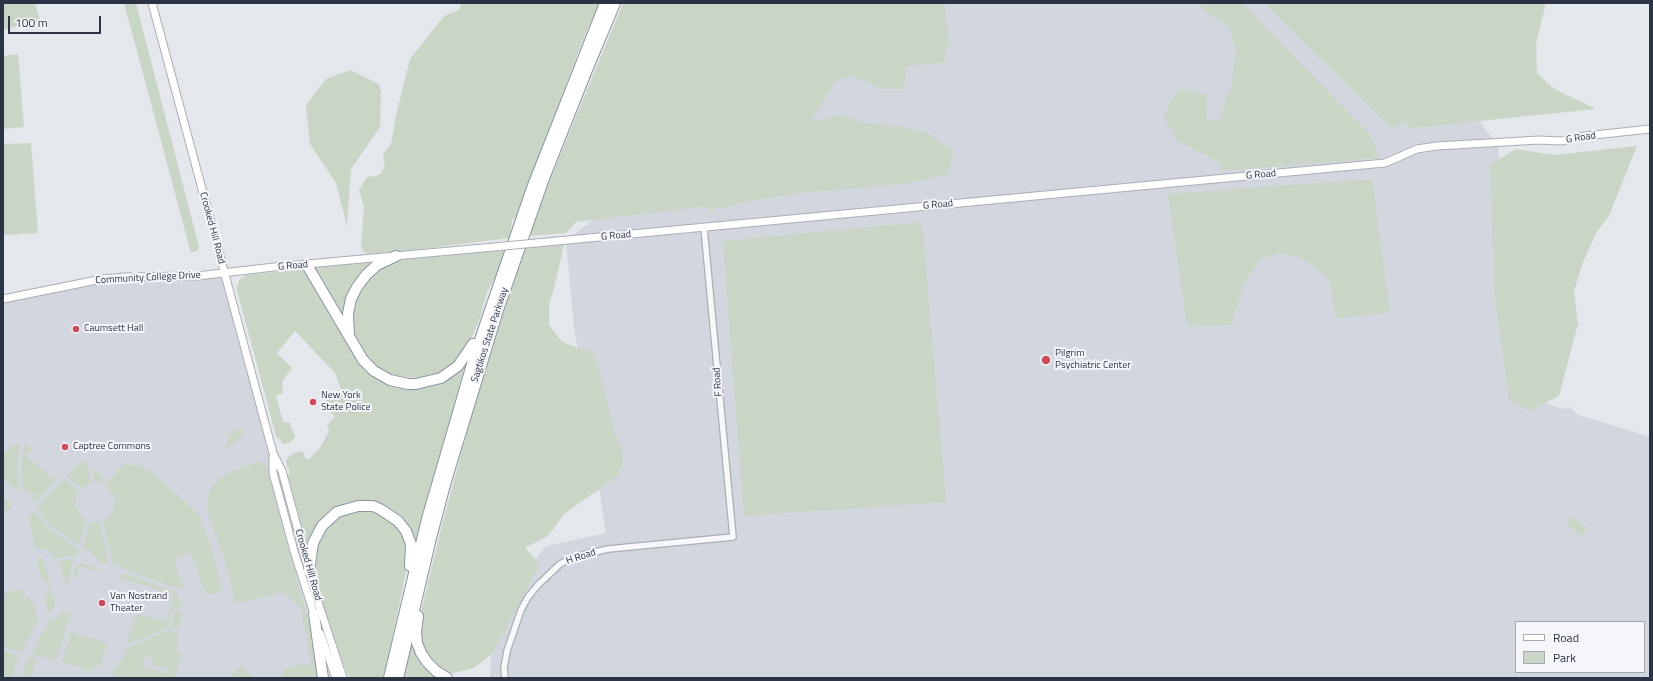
<!DOCTYPE html>
<html>
<head>
<meta charset="utf-8">
<style>
  body { margin:0 }
  #map { position:relative; width:1653px; height:681px; overflow:hidden; background:#e4e7ec; font-family:"Titillium Web",sans-serif }
  canvas { display:block }
  .frame { position:absolute; inset:0; border:4px solid #2b3445; pointer-events:none }
  .legend { position:absolute; left:1515px; top:621px; width:130px; height:52px; box-sizing:border-box; background:#f4f6f9; border:1px solid #a4a8b1; margin:0; padding:5px 7px; list-style:none; font-size:12px; color:#2b3445 }
  .legend li { display:flex; align-items:center; gap:8px; height:20px }
  .legend b { width:20px; border:1px solid #a4a8b1 }
  .scale { position:absolute; left:8px; top:16px; width:93px; height:18px; box-sizing:border-box; border:2px solid #2b3445; border-top:0; padding-left:5px; font-size:12px; line-height:14px; white-space:nowrap; color:#2b3445; -webkit-text-stroke:3px #f4f6f9; paint-order:stroke }
</style>
</head>
<body>
<div id="map">
<canvas width="1653" height="681"></canvas>
<div class="frame"></div>
<ul class="legend">
<li><b style="height:5px;background:#fff"></b>Road</li>
<li><b style="height:11px;background:#c9d6c5"></b>Park</li>
</ul>
<div class="scale">100 m</div>
</div>
<script>
const c = document.querySelector('canvas').getContext('2d');
c.lineJoin = 'round';
function fill(path, color) { c.fillStyle = color; c.fill(path, 'evenodd'); }
const toPath = rows => new Path2D(rows.map(r => 'M' + r).join(''));
function strokePath(path, color, width, dash) { c.strokeStyle = color; c.lineWidth = width; c.lineCap = dash ? 'butt' : 'round'; c.setLineDash(dash || []); c.stroke(path); }
function drawText(font, color, halo, rows, align = 'center') {
  c.font = font + ' "Titillium Web",sans-serif'; c.lineWidth = 4; c.setLineDash([]); c.textBaseline = 'middle'; c.strokeStyle = halo; c.fillStyle = color; for (const [text, x, y, turn = 0] of rows) {
    c.save(); c.translate(x, y); c.rotate((+turn || 0) * Math.PI / 180); c.textAlign = isNaN(turn) ? turn : align; if (halo) c.strokeText(text, 0, 0); c.fillText(text, 0, 0); c.restore();
  }
}
const built = toPath([
  [818,3,1384,3,1498,145,1515,393,1563,409,1570,407,1576,414,1650,437,1650,678,490,678,492,641,516,586,546,546,606,533,574,327,566,241,668,160],
  [1516,622,1644,622,1644,672,1516,672],
  [223,274,301,562,322,678,3,678,3,300,116,279]
]);
const green = toPath([
  [3,3,35,3,40,20,3,30],
  [124,3,136,3,199,247,198,250,191,253],
  [462,3,599,3,582,42,516,218,513,218,509,238,422,249,368,254,363,251,361,245,364,208,359,190,367,177,376,176,382,172,385,164,383,154,391,144,396,115,410,59,444,16,459,10],
  [623,3,944,3,949,42,944,63,907,66,903,89,882,89,851,75,835,82,811,121,843,115,862,123,896,126,927,133,953,150,948,175,903,184,801,193,745,202,712,210,702,207,576,222,566,233,527,236],
  [1199,3,1241,3,1248,9,1371,136,1379,158,1221,171,1219,162,1177,141,1164,116,1172,98,1181,89,1206,95,1206,119,1218,122,1232,84,1236,49,1228,26,1205,12],
  [1264,3,1546,3,1536,44,1537,73,1554,89,1596,109,1411,128,1402,120,1398,126,1391,128],
  [18,54,24,127,3,129,3,56],
  [350,70,379,84,381,92,380,127,351,169,347,226,336,183,310,144,306,105,326,79],
  [31,143,38,233,3,235,3,144],
  [1637,146,1609,216,1596,233,1583,262,1574,291,1578,324,1559,396,1530,411,1509,400,1495,298,1490,165,1516,149,1554,155],
  [1372,179,1390,313,1336,318,1330,282,1321,272,1300,257,1280,253,1260,259,1243,285,1232,325,1187,326,1168,194],
  [922,222,946,502,744,516,723,241],
  [564,245,554,289,549,304,549,325,562,342,594,353,615,433,621,445,623,461,618,476,565,513,548,536,525,548,540,564,492,654,474,668,446,675,427,659,418,634,421,612,442,525,470,421,499,323,524,248],
  [505,250,497,274,487,292,480,318,468,346,456,364,429,378,396,377,370,362,354,338,352,311,358,291,370,274,386,263,402,259],
  [374,261,345,320,313,269,314,267],
  [301,270,306,272,366,368,409,387,466,362,416,550,410,532,400,516,382,505,367,501,348,502,329,511,318,524,308,550,306,549,288,477,290,470,287,467,286,460,293,453,302,451,304,453,305,458,309,459,320,448,329,431,327,425,335,417,324,404,328,398,342,392,335,373,295,331,277,353,292,368,283,380,282,384,283,393,276,396,283,422,289,422,295,436,295,438,289,443,283,444,281,443,282,442,279,438,277,439,236,287,238,286,238,282,241,278,245,277,245,275],
  [241,428,244,432,244,436,227,449,225,447,229,435,236,429],
  [19,443,21,446,17,459,19,492,3,479,3,456,13,445],
  [26,443,32,449,26,456,53,479,58,475,60,476,35,503,29,496,40,494,40,492,28,494,24,492,22,486,21,464],
  [80,461,87,464,91,483,81,488,67,477],
  [260,462,265,464,268,469,310,627,320,678,282,678,284,670,291,667,305,664,312,667,301,610,295,601,282,593,236,603,225,561,209,516,207,504,209,493,213,485,219,479,234,470],
  [124,464,142,466,148,471,149,469,199,515,211,545,222,591,206,595,191,553,174,559,184,588,179,589,126,570,123,566,117,564,114,566,103,521,111,515,115,504,114,495,105,485],
  [92,467,103,478,101,483,95,482],
  [65,479,78,491,75,501,76,507,79,514,86,520,79,545,50,526,37,508,63,480],
  [3,497,12,504,11,509,3,511],
  [360,508,380,511,396,523,406,541,408,562,384,678,349,678,332,633,316,583,314,565,317,543,325,525,341,513],
  [34,511,48,528,78,549,75,558,69,556,53,559,51,553,48,551,44,549,35,548,28,517],
  [1572,516,1587,528,1581,536,1566,523],
  [90,522,99,522,109,564,100,562,97,558,93,556,92,553,83,548],
  [39,558,44,560,51,589,48,590,45,579,41,579,36,559],
  [69,559,73,561,67,586,59,561],
  [82,563,98,568,99,571,80,566,76,577,73,577,76,566],
  [123,573,176,592,182,606,172,611,167,628,126,645,137,614,166,622,174,595,120,578],
  [21,589,25,595,24,598,30,597,34,605,38,620,22,652,3,647,3,593],
  [52,592,55,606,51,611,47,612,44,594],
  [182,610,179,630,170,628,174,613],
  [62,611,71,614,56,661,37,655,31,655,49,621,58,618],
  [168,630,179,633,177,652,181,653,181,657,175,678,116,678,115,677,111,671,115,668,123,658,125,649],
  [144,656,152,658,151,664,167,668,166,673,141,666],
  [412,631,439,678,403,678],
  [71,632,107,643,101,663,93,669,86,670,62,662],
  [3,650,19,655,11,678,3,678],
  [28,658,37,658,31,678,22,678],
  [242,665,250,674,252,678,231,678,233,674]
]);
const street = toPath([
  [505,678,504,668,507,651,521,610,528,597,538,585,560,564,574,557,608,549,733,537,704,228]
]);
const secondary = toPath([
  [152,3,273,453,282,471,315,593,343,678],
  [536,243,1385,163,1417,149,1437,146,1539,140,1561,141,1585,136,1650,129],
  [3,299,102,279,125,277,197,276,274,267,494,247],
  [273,456,273,473,294,551,315,617],
  [320,633,336,678]
]);
const highway = toPath([
  [307,265,363,360,374,371,390,380,408,384,416,384,441,378,458,366,473,344],
  [349,336,348,313,351,299,357,287,366,275,377,265,396,256],
  [309,571,313,543,322,526,337,512,358,506,373,506,380,509,398,521,406,531,411,544,410,566],
  [314,614,323,678],
  [418,616,416,632,417,643,421,653,427,662,436,671,447,678],
  [389,678,427,519,475,354,532,188,605,3],
  [398,678,431,538,446,481,498,310,543,181,587,70,615,3]
]);
const secondaryBridge = toPath([
  [494,247,536,243]
]);
const markers = [
  [76,329,4,"#d1495b"],
  [1046,360,5,"#d1495b"],
  [313,402,4,"#d1495b"],
  [65,447,4,"#d1495b"],
  [102,603,4,"#d1495b"]
];
const streetNames = [
  ["G Road",1581,138,-9],
  ["G Road",1261,175,-5],
  ["G Road",938,205,-5],
  ["Crooked Hill Road",212,228,75],
  ["G Road",616,236,-5],
  ["G Road",293,266,-5],
  ["Community College Drive",148,278,-3],
  ["Sagtikos State Parkway",490,335,-72],
  ["F Road",718,382,-95],
  ["H Road",581,557,-18],
  ["Crooked Hill Road",308,565,74]
];
const poiNames = [
  ["Caumsett Hall",84,329],
  ["Pilgrim",1055,354],
  ["Psychiatric Center",1055,366],
  ["New York",321,396],
  ["State Police",321,408],
  ["Captree Commons",73,447],
  ["Van Nostrand",110,597],
  ["Theater",110,609]
];
fill(built, '#d2d6de');
fill(green, '#c9d6c5');
strokePath(street, '#a9aeb7', 8);
strokePath(secondary, '#a9aeb7', 9);
strokePath(highway, '#8b94a3', 12);
strokePath(street, '#f7f8fa', 5.5);
strokePath(secondary, '#fff', 7);
strokePath(highway, '#fff', 10);
strokePath(secondaryBridge, '#a9aeb7', 9, []);
strokePath(secondaryBridge, '#fff', 7);
for (const [x, y, r, color] of markers) { const dot = new Path2D(); dot.arc(x, y, r, 0, 2 * Math.PI); c.fillStyle = color; c.fill(dot); strokePath(dot, '#f4f6f9', 1.5); }
drawText('10px', '#2b3445', '#f4f6f9', streetNames);
drawText('10px', '#2b3445', '#f4f6f9', poiNames, 'left');
</script>
</body>
</html>
